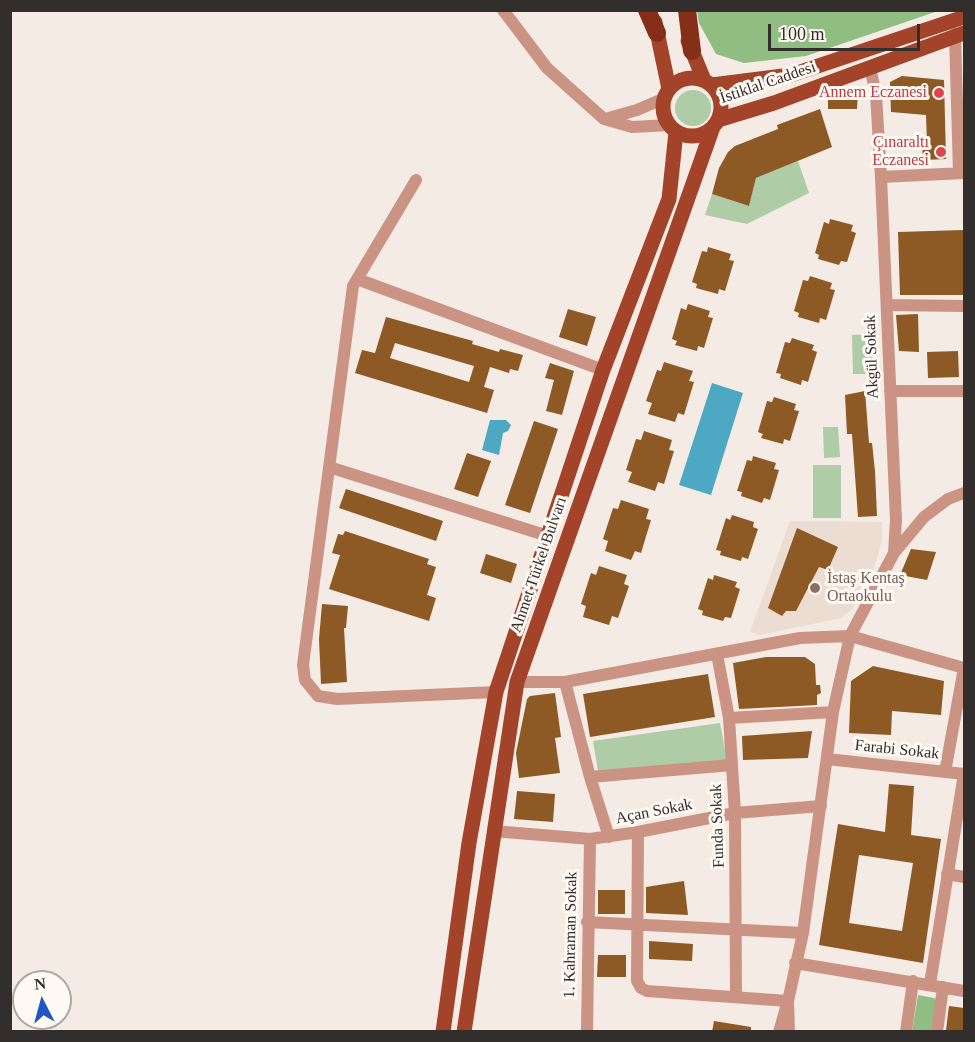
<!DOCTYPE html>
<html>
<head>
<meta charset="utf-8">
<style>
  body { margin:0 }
  #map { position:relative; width:975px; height:1042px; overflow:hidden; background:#f3ebe4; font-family:Georgia,serif }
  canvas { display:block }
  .frame { position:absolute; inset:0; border:12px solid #312e2c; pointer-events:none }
  .north { position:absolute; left:12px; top:970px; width:60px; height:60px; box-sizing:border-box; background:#fff9f3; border:2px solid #ada8a3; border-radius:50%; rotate:354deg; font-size:16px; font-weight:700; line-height:24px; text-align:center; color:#312e2c }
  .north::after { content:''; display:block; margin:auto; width:21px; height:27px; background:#1e57c3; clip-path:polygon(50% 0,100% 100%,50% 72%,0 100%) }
  .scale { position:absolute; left:768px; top:24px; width:152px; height:27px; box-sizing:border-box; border:3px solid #312e2c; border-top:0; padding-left:8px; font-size:18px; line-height:21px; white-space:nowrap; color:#312e2c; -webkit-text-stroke:4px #fff9f3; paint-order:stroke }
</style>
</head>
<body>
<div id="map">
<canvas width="975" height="1042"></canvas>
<div class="frame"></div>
<div class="north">N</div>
<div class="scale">100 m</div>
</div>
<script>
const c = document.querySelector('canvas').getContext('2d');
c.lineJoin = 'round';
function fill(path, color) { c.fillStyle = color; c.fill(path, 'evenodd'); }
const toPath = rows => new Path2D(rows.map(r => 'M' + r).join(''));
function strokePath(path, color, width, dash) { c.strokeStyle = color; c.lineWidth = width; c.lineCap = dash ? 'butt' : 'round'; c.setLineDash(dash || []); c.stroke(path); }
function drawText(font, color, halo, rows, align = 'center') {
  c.font = font + ' Georgia,serif'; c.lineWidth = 6; c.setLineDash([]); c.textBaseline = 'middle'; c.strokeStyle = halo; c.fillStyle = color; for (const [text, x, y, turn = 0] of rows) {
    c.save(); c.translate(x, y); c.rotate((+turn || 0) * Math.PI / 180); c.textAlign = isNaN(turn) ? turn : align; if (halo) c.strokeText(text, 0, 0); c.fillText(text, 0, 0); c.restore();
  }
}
const built = toPath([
  [790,521,882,522,882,541,874,568,853,608,842,618,759,635,750,632]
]);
const green = toPath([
  '675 108a18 18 0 1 1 36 0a18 18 0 1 1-36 0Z',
  [798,161,809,193,747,224,705,215,712,194,749,206,756,178],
  [871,334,872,374,853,374,852,335],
  [823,427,838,427,840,457,824,458],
  [813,465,841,465,841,518,813,518],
  [720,723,727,760,598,771,593,741]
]);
const forest = toPath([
  [697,11,697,10,938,11,806,56,744,63,716,54,699,23],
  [918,995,934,998,938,1002,934,1031,912,1032]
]);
const water = toPath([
  [712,383,743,393,711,495,679,485],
  [490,420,506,420,511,425,508,431,503,433,499,455,482,450]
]);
const building = toPath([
  [902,76,944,80,946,159,923,160,922,144,927,144,926,115,891,112,890,82],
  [836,91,858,91,857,109,828,109,828,93],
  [820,109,832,147,756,178,749,206,712,194,719,168,728,152,735,146,778,129,777,125],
  [830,219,853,225,851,231,856,233,847,262,841,261,839,265,818,259,819,255,815,253,824,222,829,224],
  [964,230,964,295,900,295,898,232],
  [708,247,731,254,729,260,734,261,725,291,719,289,718,294,696,288,697,284,692,282,702,251,707,252],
  [810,276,832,283,830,289,835,290,826,320,820,318,819,323,798,317,799,313,794,311,803,280,808,281],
  [688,304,710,311,708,317,713,318,704,348,698,346,697,351,675,345,677,341,672,339,681,308,686,310],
  [568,309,596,317,587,346,559,337],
  [918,314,919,352,899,351,896,315],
  [386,317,473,341,472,344,499,352,500,349,523,355,518,371,510,369,509,373,490,367,484,387,494,390,487,413,355,373,362,350,375,353],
  [395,343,474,366,469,382,390,358],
  [792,338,814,345,812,350,817,352,808,382,802,380,801,385,780,378,781,374,776,373,785,342,790,343],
  [958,351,959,377,928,378,927,352],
  [664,362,693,371,689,381,694,382,684,415,678,413,675,422,648,414,652,403,646,401,657,370,661,371],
  [550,363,574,371,562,415,546,411,554,380,545,378],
  [865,391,869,443,872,443,875,471,877,516,858,517,852,434,847,434,845,395],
  [774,397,796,404,794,410,799,411,790,441,784,439,783,444,761,438,763,434,758,432,767,401,772,402],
  [534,421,558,429,530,513,505,505],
  [644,431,672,440,669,450,674,451,664,484,658,482,655,491,628,482,632,472,626,470,636,439,641,440],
  [467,453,491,461,478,497,454,489],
  [753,456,776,463,774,469,779,470,770,500,764,498,762,503,741,496,742,492,737,491,747,460,752,461],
  [346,489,443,521,436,541,339,508],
  [621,500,649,509,646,519,651,520,641,553,635,551,631,560,605,551,608,541,603,539,613,508,618,509],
  [732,515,754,522,753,527,758,529,748,559,742,557,741,561,720,555,721,551,716,550,726,518,730,520],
  [797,528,838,547,828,570,819,567,796,611,786,611,782,616,768,608],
  [345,531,429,559,427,564,436,567,427,595,436,598,429,621,329,589,340,555,332,553,338,534,343,535],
  [911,549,936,552,927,580,900,575],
  [486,554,517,564,511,583,480,573],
  [599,566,627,575,624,584,629,586,618,618,612,616,609,625,583,617,586,606,581,604,591,573,596,575],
  [714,575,737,582,735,587,740,589,731,618,725,617,723,621,702,615,703,611,698,609,708,578,713,580],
  [322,604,348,606,346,628,344,628,347,682,321,684,319,639],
  [766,657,805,657,815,664,816,685,820,685,821,693,817,695,817,705,739,709,733,663],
  [873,666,944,681,941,715,892,711,891,735,849,733,851,681],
  [708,674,715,717,590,737,583,694],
  [555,693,561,737,555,738,560,773,519,778,516,753,527,699,530,696],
  [812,731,808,758,743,760,742,736],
  [889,784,914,786,911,835,941,839,923,963,819,945,838,824,885,832],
  [859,855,913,863,902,931,849,923],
  [517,791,555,794,553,822,514,819],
  [684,881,688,915,646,913,646,887],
  [598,890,625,890,625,914,598,914],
  [649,941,693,944,692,961,649,959],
  [598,955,626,955,626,977,597,977],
  [949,1006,964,1008,964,1032,946,1030],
  [714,1021,751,1027,751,1032,712,1032]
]);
const minor = toPath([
  [503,10,547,68,604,119,632,127,670,125],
  [955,34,959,173],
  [605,119,637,110,665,98],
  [881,177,964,173],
  [416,180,353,286,303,665,305,680,318,696,337,699,496,692],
  [357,279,603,370],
  [887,305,964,306],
  [890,391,964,391],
  [329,467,548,536],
  [894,553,924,517,948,499,964,493],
  [717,654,729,718,735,813,736,997],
  [517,682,565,682,800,638,850,636,964,668],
  [565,682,590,777,609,837],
  [729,718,833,712],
  [827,759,964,774],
  [945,772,964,668],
  [590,777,732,765],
  [493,831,590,839,638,832,735,813,821,806],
  [638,832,637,981,641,988,647,991,788,1001,779,1032],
  [947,874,964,877],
  [587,922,803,933],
  [795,963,964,991],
  [930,984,964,774],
  [587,1032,590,839],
  [789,1032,788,1001,803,933,833,712,850,636,894,553,896,520,881,177,876,94,870,68],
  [906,1032,913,981],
  [937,1032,943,987]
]);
const major = toPath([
  [655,22,669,89],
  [688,41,704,80],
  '663 107a29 29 0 1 1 58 0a29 29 0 1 1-58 0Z',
  [712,85,791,75,964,17],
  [718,120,774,103,964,33],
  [443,1032,469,843,496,692,603,370,669,199,676,132],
  [464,1032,517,682,713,127]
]);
const highway = toPath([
  [647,10,657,33],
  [687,10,692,51]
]);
const markers = [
  [939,93,6,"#e0444e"],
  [941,152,6,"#e0444e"],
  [815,588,6,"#8d6e63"]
];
const streetNames = [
  ["İstiklal Caddesi",768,83,-19],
  ["Akgül Sokak",872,357,-92],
  ["Ahmet Türkel Bulvarı",539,565,-71],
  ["Farabi Sokak",897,750,6],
  ["Açan Sokak",654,812,-11],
  ["Funda Sokak",718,826,-92],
  ["1. Kahraman Sokak",571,935,-89]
];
const healthNames = [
  ["Annem Eczanesi",927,93],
  ["Çınaraltı",929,143],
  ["Eczanesi",929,161]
];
const educationNames = [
  ["İstaş Kentaş",827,579],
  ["Ortaokulu",827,597]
];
fill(built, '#ecddd3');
fill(green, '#aecca5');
fill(forest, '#8fbd82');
fill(water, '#4ca8c3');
fill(building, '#8d5925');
strokePath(minor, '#ca9384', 12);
strokePath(major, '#a2432a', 15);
strokePath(highway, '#862f18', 18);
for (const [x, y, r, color] of markers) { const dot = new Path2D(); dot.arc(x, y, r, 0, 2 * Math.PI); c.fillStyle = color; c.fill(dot); strokePath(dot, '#fff9f3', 2); }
drawText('16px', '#312e2c', '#fff9f3', streetNames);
drawText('16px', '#be3a42', '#fff9f3', healthNames, 'right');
drawText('16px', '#785e54', '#fff9f3', educationNames, 'left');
</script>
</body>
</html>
